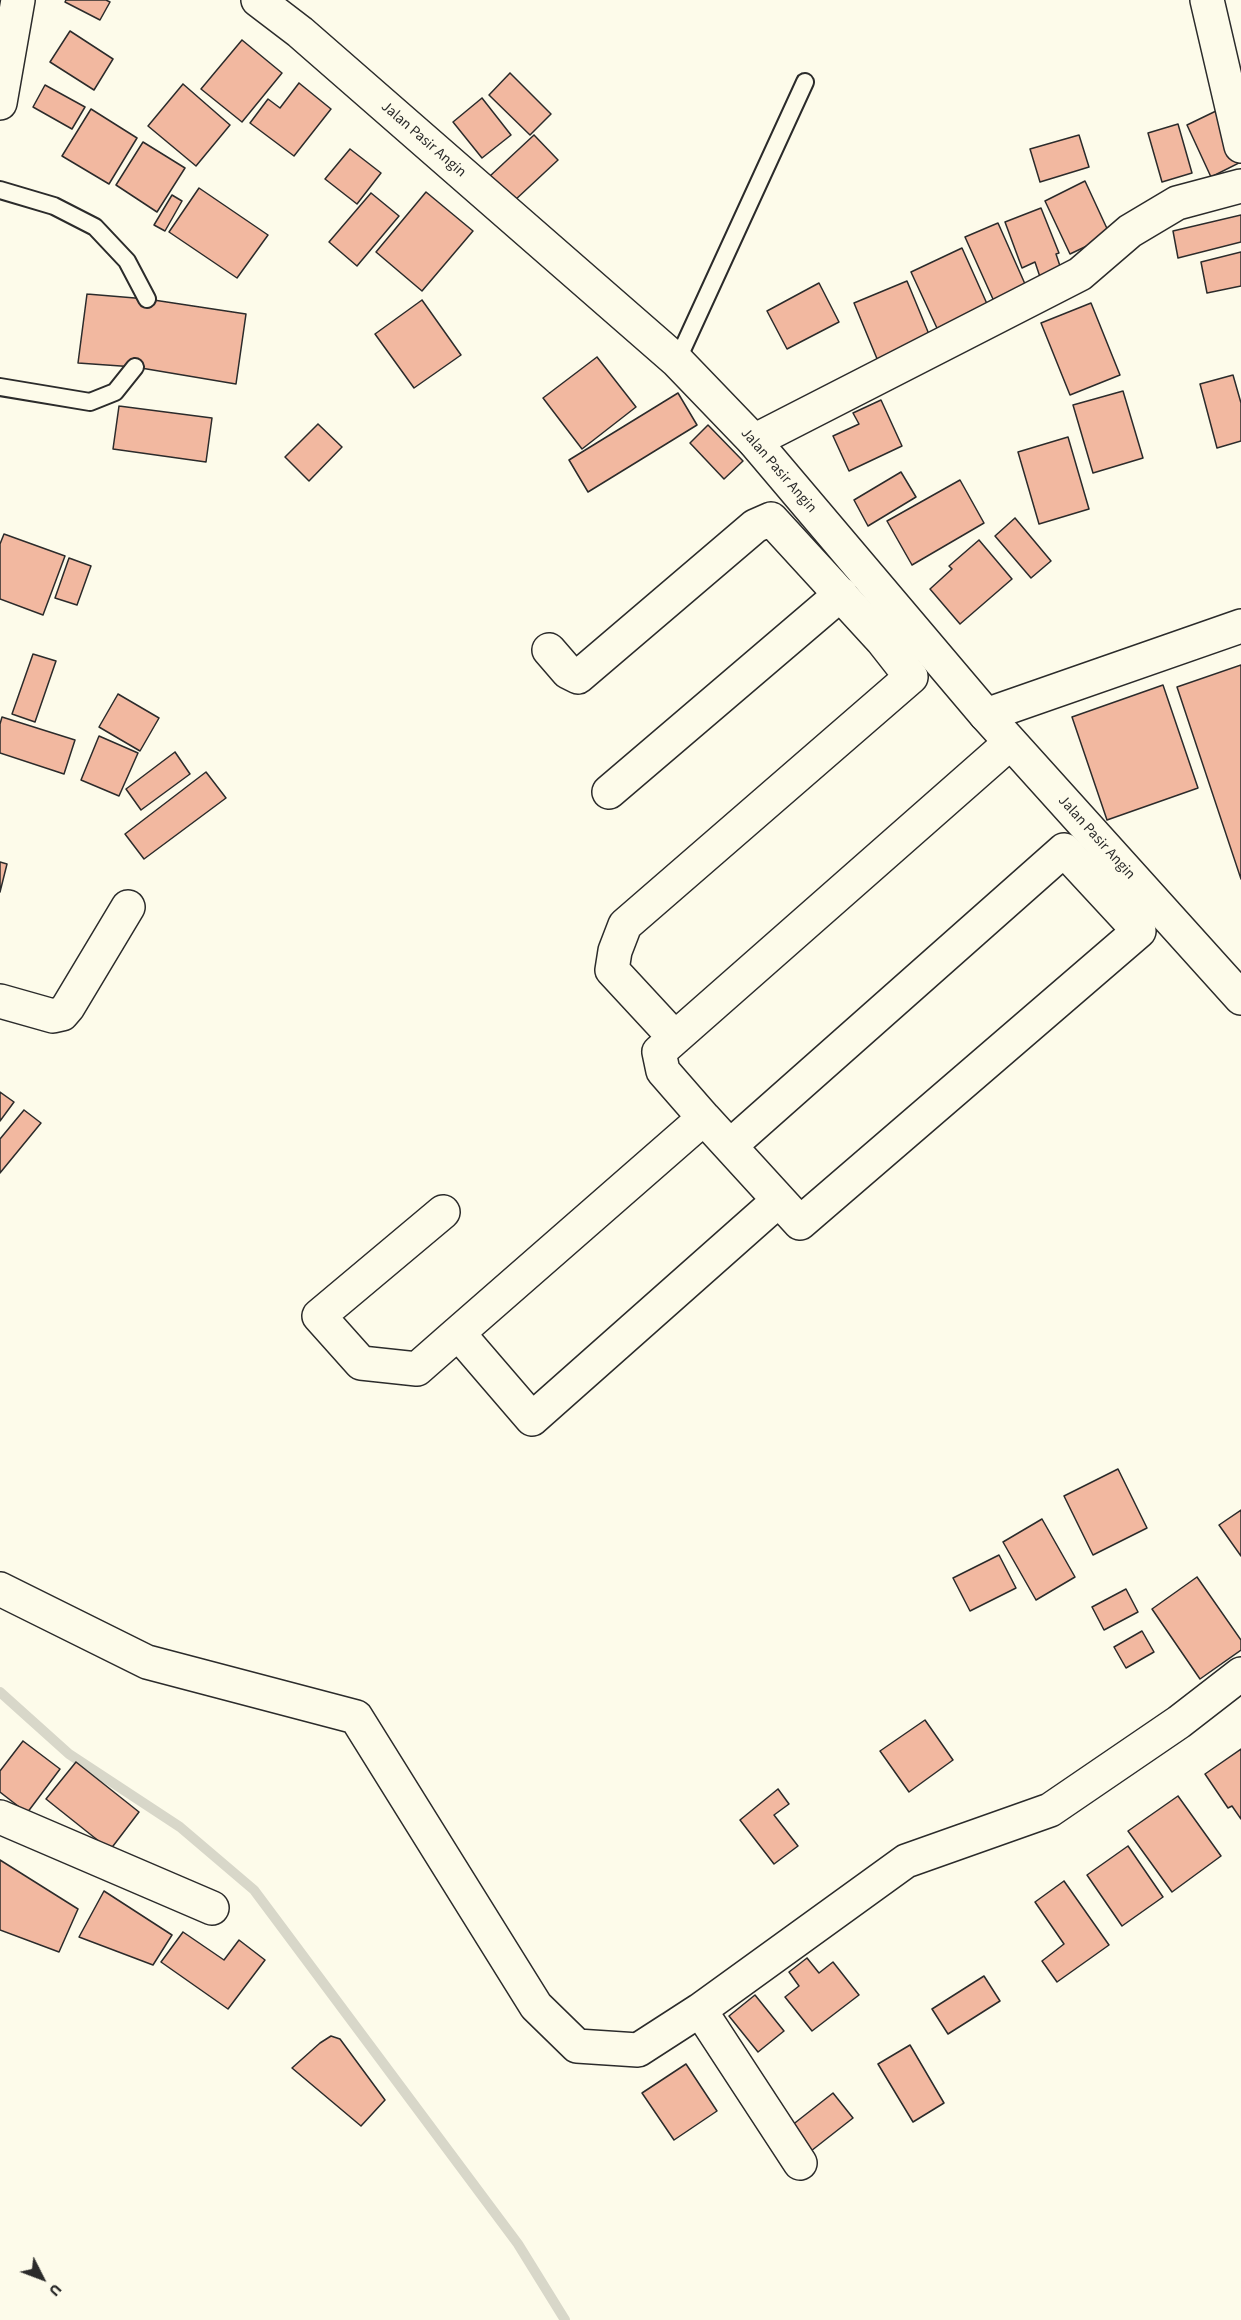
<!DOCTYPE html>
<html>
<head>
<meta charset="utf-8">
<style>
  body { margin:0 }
  #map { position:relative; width:1241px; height:2320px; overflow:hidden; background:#fdfbea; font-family:"Source Sans 3",sans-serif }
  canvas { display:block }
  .north { position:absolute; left:12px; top:2248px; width:60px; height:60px; -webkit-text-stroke:4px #fdfbea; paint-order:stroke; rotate:132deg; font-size:16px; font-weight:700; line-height:24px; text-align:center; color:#2b2b2b }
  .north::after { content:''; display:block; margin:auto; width:21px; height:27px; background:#2b2b2b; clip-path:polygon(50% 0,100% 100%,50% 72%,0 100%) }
</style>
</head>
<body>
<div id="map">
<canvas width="1241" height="2320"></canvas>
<div class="north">U</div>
</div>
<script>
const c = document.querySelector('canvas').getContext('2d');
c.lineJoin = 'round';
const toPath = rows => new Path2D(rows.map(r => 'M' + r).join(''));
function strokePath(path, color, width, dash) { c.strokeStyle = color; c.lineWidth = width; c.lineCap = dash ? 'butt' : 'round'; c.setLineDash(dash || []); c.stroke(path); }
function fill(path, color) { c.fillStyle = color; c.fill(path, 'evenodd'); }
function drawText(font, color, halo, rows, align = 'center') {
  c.font = font + ' "Source Sans 3",sans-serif'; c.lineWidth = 4.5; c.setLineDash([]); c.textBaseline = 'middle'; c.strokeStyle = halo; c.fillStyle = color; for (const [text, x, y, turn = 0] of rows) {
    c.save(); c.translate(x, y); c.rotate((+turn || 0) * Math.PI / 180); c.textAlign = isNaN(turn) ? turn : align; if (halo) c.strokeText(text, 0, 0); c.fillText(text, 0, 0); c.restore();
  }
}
const stream = toPath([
  [0,1692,69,1754,180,1827,254,1890,518,2244,565,2320]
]);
const building = toPath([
  [66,0,106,0,110,2,100,20,65,2,66,0],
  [70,31,113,59,94,90,50,62,70,31],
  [242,40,282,73,242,122,201,89,242,40],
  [510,73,551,114,530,135,489,95,510,73],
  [299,83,331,109,294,156,250,123,268,99,280,108,299,83],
  [183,84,230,125,196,166,148,126,183,84],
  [45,85,85,107,72,129,33,107,45,85],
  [482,98,511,135,482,158,453,122,482,98],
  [91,109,137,138,109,184,62,156,91,109],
  [1216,111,1241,162,1211,177,1187,125,1216,111],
  [1178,124,1192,173,1162,182,1148,133,1178,124],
  [534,135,558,160,514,201,490,176,534,135],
  [1079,135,1089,167,1040,182,1030,149,1079,135],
  [143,142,185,168,157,212,116,185,143,142],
  [350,149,381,173,357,204,325,179,350,149],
  [1085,181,1110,235,1070,254,1045,201,1085,181],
  [199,188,268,235,237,278,169,232,199,188],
  [426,192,473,231,422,291,376,252,426,192],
  [371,193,399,216,357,266,329,242,371,193],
  [172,195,182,201,165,231,154,225,172,195],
  [1041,208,1059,253,1056,254,1064,278,1043,286,1035,262,1022,268,1005,222,1041,208],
  [1241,215,1241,242,1178,258,1173,231,1241,215],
  [998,223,1029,293,997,308,965,237,998,223],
  [962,248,992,315,942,339,911,272,962,248],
  [1241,252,1241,286,1207,293,1201,262,1241,252],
  [907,281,933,344,880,366,854,303,907,281],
  [819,283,839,322,787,349,767,311,819,283],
  [87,294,147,299,246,314,236,384,135,367,78,363,87,294],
  [422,300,461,355,414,388,375,334,422,300],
  [1091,303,1120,375,1070,395,1041,323,1091,303],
  [597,357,636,407,582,449,543,398,597,357],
  [1233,375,1241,403,1241,441,1217,448,1200,384,1233,375],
  [1123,391,1143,458,1093,473,1073,405,1123,391],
  [678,393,697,425,588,492,569,460,678,393],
  [881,400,902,446,849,471,833,436,859,424,853,413,881,400],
  [119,406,212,418,206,462,113,449,119,406],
  [318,424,342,447,309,481,285,457,318,424],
  [708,425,743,461,724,479,690,443,708,425],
  [1068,437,1089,509,1039,524,1018,452,1068,437],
  [901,472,916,497,868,526,854,500,901,472],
  [960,480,984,523,912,565,887,521,960,480],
  [1015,518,1051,561,1031,578,995,536,1015,518],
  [4,534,65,556,43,615,0,599,0,544,4,534],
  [979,540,1012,579,960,624,930,589,952,569,949,566,979,540],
  [69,558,91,566,77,605,55,598,69,558],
  [33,654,56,661,35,722,12,714,33,654],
  [1241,665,1241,879,1177,687,1241,665],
  [1163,685,1198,788,1107,820,1072,717,1163,685],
  [118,694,159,718,140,751,99,727,118,694],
  [2,717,75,740,64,774,0,753,0,724,2,717],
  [99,736,138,753,119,796,81,780,99,736],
  [175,752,190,774,141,810,126,789,175,752],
  [206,772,226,798,144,859,125,834,206,772],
  [0,862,7,864,0,892,0,862],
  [0,1092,14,1102,0,1121,0,1092],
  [24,1110,41,1123,0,1173,0,1139,24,1110],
  [1118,1469,1147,1528,1093,1555,1064,1496,1118,1469],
  [1241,1510,1241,1556,1219,1525,1241,1510],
  [1042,1519,1075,1577,1036,1600,1003,1542,1042,1519],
  [999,1555,1016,1588,970,1611,953,1578,999,1555],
  [1197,1577,1241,1640,1241,1650,1200,1679,1152,1609,1197,1577],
  [1126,1589,1138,1612,1104,1630,1092,1607,1126,1589],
  [1142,1631,1154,1652,1126,1668,1114,1647,1142,1631],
  [925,1720,953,1760,909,1792,880,1751,925,1720],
  [23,1741,60,1769,27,1813,0,1792,0,1771,23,1741],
  [1241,1749,1241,1819,1232,1806,1228,1808,1205,1774,1241,1749],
  [76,1762,139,1812,110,1850,46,1799,76,1762],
  [778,1789,789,1804,774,1815,798,1846,774,1864,740,1820,778,1789],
  [1178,1796,1221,1856,1172,1892,1128,1831,1178,1796],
  [1128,1846,1163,1897,1122,1926,1087,1875,1128,1846],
  [0,1860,78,1909,59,1952,0,1930,0,1860],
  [1064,1881,1109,1945,1057,1982,1042,1961,1064,1944,1035,1902,1064,1881],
  [104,1891,172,1935,153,1965,79,1937,104,1891],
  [183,1932,224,1960,239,1940,265,1960,228,2009,161,1962,183,1932],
  [807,1958,819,1973,833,1962,859,1995,812,2031,785,1997,799,1986,789,1972,807,1958],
  [984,1976,1000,2001,948,2034,932,2009,984,1976],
  [755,1995,784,2031,758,2052,729,2016,755,1995],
  [331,2036,340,2039,385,2100,361,2126,292,2068,320,2043,331,2036],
  [910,2045,944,2103,913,2122,878,2064,910,2045],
  [686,2064,717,2111,674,2140,642,2093,686,2064],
  [833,2093,853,2118,811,2151,791,2126,833,2093]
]);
const lane = toPath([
  [0,190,54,206,95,227,127,261,147,299],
  [677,361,805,82],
  [0,387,90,402,115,392,135,367]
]);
const street = toPath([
  [1207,0,1241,146],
  [754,441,1080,274,1130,231,1177,203,1241,186],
  [549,650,568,672,578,677,755,526,771,519,882,640,911,677,625,925,615,951,612,970,675,1038],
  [986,715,1241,626],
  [609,792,841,594],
  [0,1001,53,1016,62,1014,68,1007,128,907],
  [704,1118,458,1333,532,1419,779,1200],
  [730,1146,1064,850,1139,931,800,1223,704,1118,663,1071,659,1052,1010,743],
  [443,1212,319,1316,361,1363,417,1369,458,1333],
  [0,1589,147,1662,356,1717,536,2006,577,2046,638,2050,700,2010,906,1861,1050,1810,1179,1722,1241,1674],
  [0,1817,212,1908],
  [700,2010,800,2163]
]);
const secondary = toPath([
  [258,0,300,32,677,361,754,441,986,715,1241,998],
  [0,103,18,0]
]);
const streetNames = [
  ["Jalan Pasir Angin",423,140,41],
  ["Jalan Pasir Angin",778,471,49],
  ["Jalan Pasir Angin",1096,838,48]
];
strokePath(stream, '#d8d7c9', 10);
fill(building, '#f2b8a0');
strokePath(building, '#2b2b2b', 1.5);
strokePath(lane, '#2b2b2b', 20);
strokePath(street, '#2b2b2b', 36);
strokePath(secondary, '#2b2b2b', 36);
strokePath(lane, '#fdfbea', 16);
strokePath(street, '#fdfbea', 33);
strokePath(secondary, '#fdfbea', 33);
drawText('15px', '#2b2b2b', '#fdfbea', streetNames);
</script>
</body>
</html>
